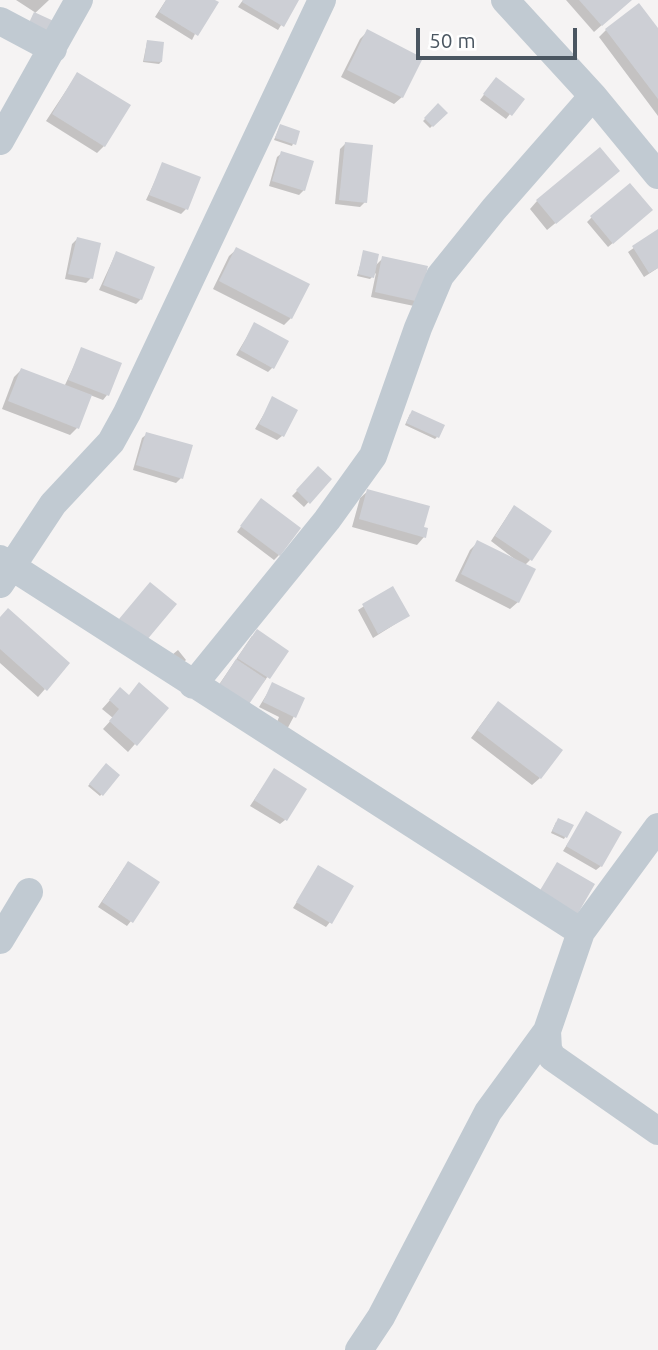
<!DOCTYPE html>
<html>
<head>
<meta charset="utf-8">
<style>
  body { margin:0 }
  #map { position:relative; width:658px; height:1350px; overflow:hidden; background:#f5f3f3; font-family:Ubuntu,sans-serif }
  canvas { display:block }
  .scale { position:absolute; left:416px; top:28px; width:161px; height:32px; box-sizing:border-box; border:4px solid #4a5661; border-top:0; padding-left:9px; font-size:21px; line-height:24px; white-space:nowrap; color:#4a5661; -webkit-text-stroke:5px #fff; paint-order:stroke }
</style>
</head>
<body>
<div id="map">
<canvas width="658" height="1350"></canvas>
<div class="scale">50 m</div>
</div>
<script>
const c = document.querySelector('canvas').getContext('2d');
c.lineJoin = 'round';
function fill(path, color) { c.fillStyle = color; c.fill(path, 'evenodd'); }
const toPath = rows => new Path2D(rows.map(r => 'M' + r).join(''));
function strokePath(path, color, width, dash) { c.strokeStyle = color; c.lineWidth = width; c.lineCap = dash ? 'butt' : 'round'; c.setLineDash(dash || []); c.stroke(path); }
const shadow = toPath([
  [16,0,49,0,32,16,36,13],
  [166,0,212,0,192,40,155,17],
  [243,0,297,0,278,30,238,7],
  [566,0,630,0,594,32],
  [606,30,658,30,658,116,599,37],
  [368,31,402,97,394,104,341,77,360,39],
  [147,42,161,62,159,64,143,62],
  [77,74,104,146,97,153,46,121],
  [492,84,522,99,506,119,480,100],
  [438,106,445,113,430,128,423,121],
  [280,126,298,132,292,146,274,140],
  [345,144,365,202,360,207,335,204,340,149],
  [282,153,304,190,299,195,269,186,277,157],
  [163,164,186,209,181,214,146,200],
  [610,178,547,230,530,209,537,201],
  [646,215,608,247,587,222,592,217],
  [658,231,658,268,644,277,628,252],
  [77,239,91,278,86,283,65,279,72,244],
  [237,249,291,318,284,325,213,289,229,256],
  [364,252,374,267,383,258,426,267,414,306,371,297,376,273,370,279,357,276],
  [116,253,141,299,136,304,99,290],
  [254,325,273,367,268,372,236,355],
  [82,349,107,395,103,400,90,395,77,428,70,435,2,409,14,377,21,370,64,387],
  [273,399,282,436,277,440,255,429],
  [410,414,443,426,437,437,435,439,405,425],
  [147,434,181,478,176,483,133,470,142,438],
  [318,469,329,479,304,507,292,496],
  [368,491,424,537,417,545,352,527,360,498],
  [257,505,279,555,274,560,237,532],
  [510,512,530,560,524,566,518,602,510,609,455,581,470,550,478,542,521,564,491,541],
  [393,588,408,616,373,638,358,610],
  [0,618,45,689,38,697,0,663],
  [252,636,286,651,263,683,214,692],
  [178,650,186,660,176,670,167,659],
  [273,684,303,699,283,737,272,735,279,717,259,707],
  [120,689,135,744,128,752,103,729,113,718,102,709],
  [491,711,540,778,532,785,471,738],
  [106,766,118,776,100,796,88,786],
  [274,770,285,820,280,824,250,806],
  [587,813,601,866,596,870,563,851],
  [556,822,571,826,564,839,551,833],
  [124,868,131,921,127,926,98,907],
  [318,868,330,922,326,927,293,908]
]);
const building = toPath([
  [166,0,215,0,219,2,198,36,159,12],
  [243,0,299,0,284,27,242,2],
  [579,0,632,0,602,26],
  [639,3,658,28,658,99,605,29],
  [34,12,58,23,51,39,27,27],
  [367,29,423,58,403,98,347,70],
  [147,40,164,42,162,62,144,61],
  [77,72,131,105,105,147,52,114],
  [496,77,525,99,512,116,483,94],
  [438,103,448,113,433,127,424,118],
  [280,124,300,131,296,145,275,138],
  [345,142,373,145,367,203,339,200],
  [600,147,620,171,556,224,536,200],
  [281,151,314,161,305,191,272,181],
  [162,162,201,177,188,210,149,195],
  [630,183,653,210,613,244,590,216],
  [658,229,658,268,649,273,632,246],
  [77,237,101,243,93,279,68,274],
  [236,247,310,284,292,319,219,281],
  [363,250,379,254,374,278,358,274],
  [116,251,155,267,142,300,103,285],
  [382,256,428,266,420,302,375,292],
  [254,322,289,341,274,369,240,350],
  [81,347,122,363,109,396,68,380],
  [21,368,92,395,79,429,8,401],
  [272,396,298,410,284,437,259,424],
  [412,410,445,425,439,438,406,423],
  [146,432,193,445,183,479,136,465],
  [318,466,332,479,310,504,296,490],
  [367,489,430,506,424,527,428,528,426,538,359,519],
  [261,498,301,528,280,556,240,526],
  [514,505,552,531,532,561,495,536],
  [477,540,536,569,519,603,461,574],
  [150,582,177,604,146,641,119,619],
  [393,586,410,616,378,634,362,604],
  [8,608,70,663,47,691,0,649,0,617],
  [257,629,289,651,270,679,237,658],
  [236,659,266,679,247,707,218,687],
  [139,682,169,708,137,746,109,721,119,709,109,700,120,687,129,695],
  [272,682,305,698,296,718,263,702],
  [498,701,563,750,541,779,477,730],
  [106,763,120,775,103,796,89,784],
  [274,768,307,789,287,821,254,800],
  [586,811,622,832,602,867,566,846],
  [558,818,574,825,567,838,552,831],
  [128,861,160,882,133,923,102,902],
  [557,862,595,884,577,915,539,892],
  [318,865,354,886,332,924,296,902]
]);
const minor = toPath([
  [505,0,593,96,658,175],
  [0,21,53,49],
  [0,141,79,0],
  [0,559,581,932],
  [0,584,53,504,111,442,127,413,322,0],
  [193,685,327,520,373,456,418,328,440,276,494,209,593,96],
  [658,827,581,932,547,1031,548,1049,552,1057,658,1131],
  [0,940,29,892],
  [359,1350,381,1317,488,1112,547,1031]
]);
fill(shadow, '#0003');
fill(building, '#cdcfd5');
strokePath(minor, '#c1cad2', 28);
</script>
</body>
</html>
